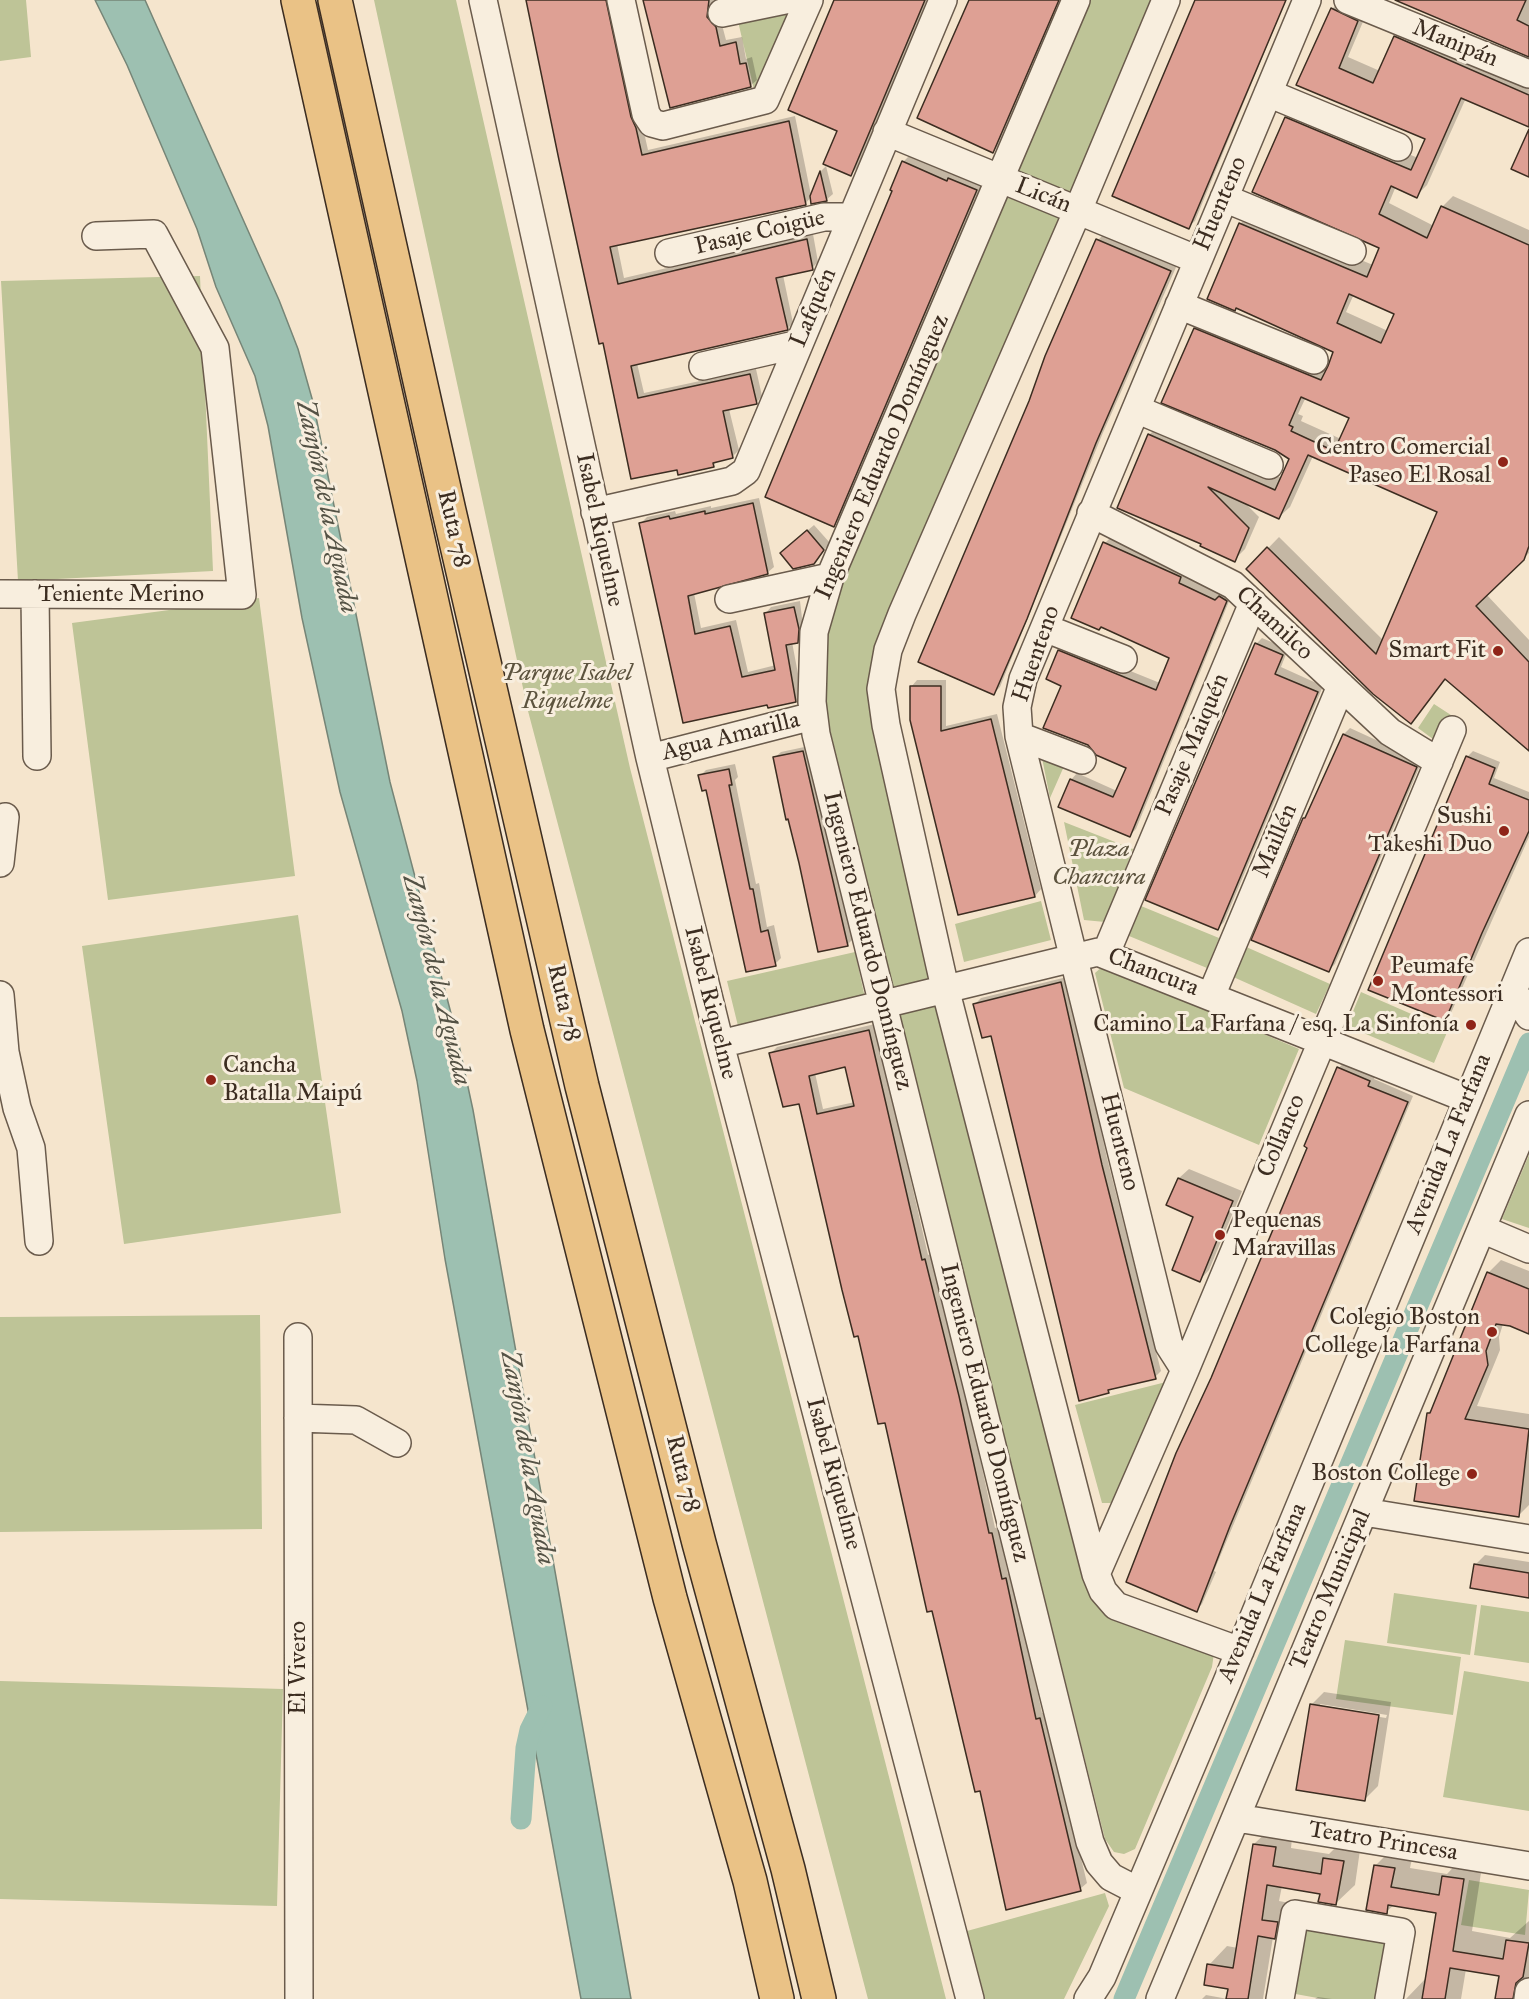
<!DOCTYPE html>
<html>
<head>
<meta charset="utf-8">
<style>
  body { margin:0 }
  canvas { display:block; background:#f5e5cd }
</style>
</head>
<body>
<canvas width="1529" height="1999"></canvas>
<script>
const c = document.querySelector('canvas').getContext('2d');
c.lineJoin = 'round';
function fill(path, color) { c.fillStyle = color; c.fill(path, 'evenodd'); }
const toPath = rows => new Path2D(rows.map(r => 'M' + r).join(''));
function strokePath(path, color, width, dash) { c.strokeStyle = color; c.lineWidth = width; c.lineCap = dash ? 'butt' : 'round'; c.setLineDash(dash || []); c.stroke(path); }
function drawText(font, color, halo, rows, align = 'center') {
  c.font = font + ' "IM FELL Great Primer",serif'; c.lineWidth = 6; c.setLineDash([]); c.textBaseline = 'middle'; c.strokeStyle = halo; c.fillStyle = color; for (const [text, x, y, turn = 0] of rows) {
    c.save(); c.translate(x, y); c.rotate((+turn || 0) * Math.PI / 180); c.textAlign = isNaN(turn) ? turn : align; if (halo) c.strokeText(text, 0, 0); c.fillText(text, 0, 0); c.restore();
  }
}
const green = toPath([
  [0,0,26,0,31,57,0,61],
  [374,0,456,0,630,768,946,1999,868,1999,528,711],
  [1087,0,1156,0,879,648,1091,1585,1214,1653,1212,1667,1135,1849,1124,1854,1114,1852,1105,1839,895,1006,826,713,822,669,830,609],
  [795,12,755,94,737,17],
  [200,276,213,571,18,581,1,281],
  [259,598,295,876,108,900,72,623],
  [1434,704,1454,717,1437,742,1418,728],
  [1041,753,1065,764,1050,798],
  [1064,822,1133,849,1105,922,1084,920],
  [1041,901,1051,940,964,962,955,924],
  [1141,906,1219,938,1207,968,1129,936],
  [298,915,341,1213,124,1244,82,946],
  [1244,946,1330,984,1316,1014,1231,976],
  [855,952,865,998,738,1026,727,981],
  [1103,966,1299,1049,1259,1145,1124,1088,1095,973],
  [1361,992,1448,1030,1434,1063,1347,1026],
  [1529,1155,1529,1228,1502,1219],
  [260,1315,262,1529,0,1532,0,1317],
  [1170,1381,1112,1503,1102,1503,1075,1405],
  [1394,1593,1477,1605,1470,1655,1387,1643],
  [1481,1605,1529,1612,1529,1663,1474,1655],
  [1345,1640,1461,1657,1453,1715,1336,1699],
  [1464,1671,1529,1682,1529,1811,1443,1797],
  [0,1681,283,1689,277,1906,0,1899],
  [1469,1880,1529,1890,1525,1935,1461,1925],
  [1105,1893,1109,1906,1064,1999,985,1999,967,1931],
  [1302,1921,1392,1936,1381,1999,1323,1999,1290,1993]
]);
const water = toPath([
  [95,0,145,0,279,300,298,349,313,402,390,782,457,1036,473,1110,631,1999,581,1999,445,1259,417,1081,402,1011,340,792,302,618,268,426,255,376,216,287,197,229,127,65,95,0]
]);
const shadow = toPath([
  [528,0,614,0,648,150,795,116,811,195,821,171,826,166,833,194,826,200,811,197,806,203,617,244,624,278,813,234,818,262,812,268,783,275,793,323,787,329,637,363,644,393,756,369,762,396,756,403,729,409,739,450,732,457,718,460,713,466,680,473,604,341],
  [645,0,714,0,712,10,721,21,726,40,742,37,746,59,752,57,757,80,750,86,660,69],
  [837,0,927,0,857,168,851,174],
  [971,0,1062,0,999,145,993,152],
  [1196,0,1286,0,1195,221,1188,227],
  [1341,0,1368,10,1348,57,1380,71,1395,37,1406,26,1529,80,1529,127,1466,98,1427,185,1416,196,1396,186,1389,203,1434,226,1442,207,1453,196,1529,230,1529,553,1486,594,1529,640,1529,749,1446,678,1411,722,1248,569,1279,537,1384,641,1439,511,1313,456,1290,507,1279,517,1243,501,1259,517,1245,549,1234,560,1203,543,1119,508,1149,435,1160,424,1282,478,1291,459,1195,329,1206,318,1329,369,1335,351,1237,307,1235,309,1240,224,1251,214,1373,265,1381,247,1286,118,1297,107,1418,158,1427,138,1298,84,1332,9],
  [1354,294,1396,314,1388,331,1346,312],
  [1306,397,1351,417,1341,439,1301,421,1303,416,1298,414],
  [1396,0,1529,0,1529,55],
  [909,156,953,175,956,173,982,184,840,519,834,525,894,190,903,162],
  [1104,234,1177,265,1102,435,1000,687,994,693,1098,240],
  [759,498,774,567,767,573,694,593,701,628,736,620,748,672,776,665,765,614,771,607,800,601,804,635,792,642,802,695,796,701,768,703,684,721,641,523,647,517,675,511,676,514,711,506,711,508],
  [814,525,830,543,813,563,788,547],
  [1111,537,1187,571,1184,576,1222,594,1232,594,1136,829,1130,835,1071,780,1077,773,1117,791,1128,767,1063,685,1059,651,1066,645,1160,683,1171,657,1105,543],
  [1262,638,1288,649,1281,667,1323,686,1224,922,1218,928,1256,644],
  [917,680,946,680,946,726,997,714,1041,889,1035,896,911,687],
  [1350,728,1422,761,1335,964,1328,971,1304,818,1344,734],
  [809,746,854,938,848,944,774,758,781,752],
  [1473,751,1500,762,1494,778,1529,792,1529,837,1451,1013,1445,1019,1467,757],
  [735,764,738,777,735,780,756,884,759,883,767,927,774,925,781,958,775,964,747,971,707,789,700,776,706,770],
  [1067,977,1107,1158,1161,1371,1155,1377,1113,1387,1108,1392,992,1034,975,1004,981,998],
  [875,1024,928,1255,931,1254,965,1389,995,1528,998,1527,1008,1574,1012,1573,1042,1713,1046,1713,1087,1883,1080,1889,981,1789,800,1102,771,1053,777,1047],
  [846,1066,855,1102,823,1109,815,1073],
  [1345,1061,1376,1075,1374,1079,1413,1096,1214,1571,1216,1572,1202,1604,1196,1610,1309,1147,1306,1146,1339,1068],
  [1189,1169,1242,1191,1209,1270,1200,1280,1195,1216,1179,1178],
  [1501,1260,1529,1271,1529,1331,1503,1324,1499,1337,1500,1350,1477,1406,1529,1414,1529,1505,1518,1516,1428,1413,1434,1407,1488,1273],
  [1485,1555,1529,1562,1529,1597,1475,1565],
  [1324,1692,1391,1702,1378,1786,1365,1799,1311,1705],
  [1320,1704,1387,1715,1386,1718,1320,1707],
  [1273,1826,1293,1829,1291,1848,1329,1854,1343,1840,1361,1843,1355,1885,1336,1903,1321,1892,1282,1886,1279,1901,1295,1904,1293,1919,1273,1937,1263,1999,1202,1999,1206,1995,1228,1999,1230,1988,1209,1965,1227,1946,1238,1948,1254,1844],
  [1395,1846,1414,1849,1410,1868,1447,1874,1463,1857,1483,1860,1472,1931,1510,1938,1529,1921,1529,1984,1514,1999,1502,1999,1501,1975,1466,1969,1461,1999,1406,1999,1427,1977,1438,1912,1394,1905,1386,1912,1375,1866],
  [1318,1997,1332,1999,1315,1999]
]);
const canal = toPath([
  [521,1819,526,1748,530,1730,542,1706],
  [1124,1999,1529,1043]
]);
const building = toPath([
  [526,0,606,0,631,117,636,128,642,155,789,121,806,205,610,247,618,284,807,239,813,270,776,278,788,330,631,366,638,398,750,374,757,404,723,411,733,458,713,463,714,467,678,475,677,470,631,479,603,343,599,344,559,160,526,0],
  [643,0,709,0,707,17,716,27,720,46,736,42,740,64,746,63,751,87,670,108,643,0],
  [834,0,925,0,851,176,823,164,837,131,788,110,834,0],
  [969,0,1059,0,993,153,917,118,969,0],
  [1195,0,1286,0,1189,229,1112,196,1195,0],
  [1395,0,1526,0,1517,20,1529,26,1529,57,1395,0],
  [1331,8,1358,21,1339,68,1373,83,1394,36,1529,95,1529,127,1461,98,1417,198,1391,186,1379,214,1427,238,1441,206,1529,245,1529,546,1524,560,1476,606,1529,662,1529,751,1445,679,1411,724,1373,694,1246,569,1267,547,1376,654,1437,512,1308,455,1279,519,1208,487,1249,528,1235,562,1200,546,1201,544,1117,508,1148,434,1275,490,1289,459,1275,450,1161,403,1194,328,1321,380,1328,366,1333,352,1236,308,1235,311,1207,299,1239,223,1367,277,1379,248,1252,192,1285,117,1411,170,1425,139,1296,85,1331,8],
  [1349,294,1394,314,1381,343,1337,323,1349,294],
  [1301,397,1349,418,1334,451,1291,431,1293,427,1289,425,1301,397],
  [1529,129,1529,177,1511,169,1529,129],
  [902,161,947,181,948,178,977,190,834,527,765,497,892,191,890,190,902,161],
  [820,171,827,201,811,204,810,196,820,171],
  [1096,239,1171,271,1096,443,1027,619,994,695,918,662,1029,401,1045,356,1096,239],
  [753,503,768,574,688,596,695,634,730,626,742,677,775,670,764,613,794,607,799,629,798,643,786,645,796,702,768,708,767,705,683,723,639,523,669,516,670,519,705,511,705,514,753,503],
  [807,530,824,550,814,564,793,569,780,553,807,530],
  [1103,542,1181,577,1179,583,1215,600,1219,596,1227,601,1130,837,1058,807,1070,779,1113,797,1126,768,1096,755,1088,745,1043,728,1061,686,1046,679,1058,650,1156,690,1169,658,1101,627,1099,630,1071,618,1103,542],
  [1255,643,1283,655,1275,674,1318,692,1218,930,1145,900,1255,643],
  [910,686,941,686,941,731,991,719,1035,897,958,915,910,720,910,686],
  [1343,734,1417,767,1329,972,1251,940,1303,818,1305,818,1343,734],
  [803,751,848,946,818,952,799,863,788,819,786,820,773,757,803,751],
  [1466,756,1495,768,1489,784,1529,800,1529,831,1482,933,1445,1021,1368,990,1466,756],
  [729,769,732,785,729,785,750,889,753,889,761,932,768,930,776,966,746,972,706,790,702,791,698,775,729,769],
  [1061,982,1102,1165,1156,1379,1108,1390,1109,1393,1079,1401,991,1036,982,1038,973,1004,1061,982],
  [869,1030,922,1260,925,1259,959,1396,989,1533,992,1533,1002,1579,1006,1578,1036,1719,1040,1718,1081,1891,1006,1910,980,1791,975,1792,932,1611,927,1612,885,1423,878,1424,858,1336,854,1337,842,1290,799,1104,783,1107,769,1053,869,1030],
  [845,1067,854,1106,817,1114,809,1076,845,1067],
  [1337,1067,1370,1081,1368,1086,1408,1102,1230,1526,1197,1612,1126,1582,1176,1453,1211,1378,1307,1148,1304,1146,1337,1067],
  [1178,1178,1233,1201,1200,1282,1172,1270,1193,1217,1166,1205,1178,1178],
  [1487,1272,1529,1289,1529,1334,1510,1326,1496,1324,1486,1351,1488,1365,1465,1419,1529,1429,1519,1517,1414,1501,1427,1413,1430,1413,1487,1272],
  [1474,1564,1529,1573,1529,1598,1470,1588,1474,1564],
  [1310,1704,1379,1715,1365,1801,1296,1790,1310,1704],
  [1253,1844,1276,1847,1273,1866,1321,1874,1323,1858,1344,1861,1336,1905,1318,1902,1320,1894,1267,1885,1262,1920,1278,1922,1275,1939,1258,1936,1248,1999,1226,1999,1228,1989,1204,1985,1207,1964,1233,1968,1253,1844],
  [1374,1865,1395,1868,1391,1887,1439,1895,1442,1876,1464,1879,1453,1951,1503,1959,1506,1940,1529,1943,1523,1977,1516,1983,1513,1999,1495,1999,1499,1976,1450,1968,1445,1999,1422,1999,1436,1913,1388,1905,1387,1914,1366,1910,1374,1865]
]);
const minor = toPath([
  [483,0,650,758,720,1044,970,1999],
  [621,0,646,114,652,123,663,126,765,100,809,0],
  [1076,0,830,577,814,632,812,702,816,734,1090,1842,1099,1863,1111,1877,1138,1891],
  [1166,0,1078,210,902,614,888,650,881,689,886,725,945,988,1096,1574,1103,1591,1116,1606,1240,1651],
  [1348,0,1529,74],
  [722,13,785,0],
  [1268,93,1398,147],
  [887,132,1198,260],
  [1224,198,1352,251],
  [669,253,824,217,852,217],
  [1179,305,1314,360],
  [703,366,799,344],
  [1136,409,1269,465],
  [595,512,732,481,746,471,943,0],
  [1091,513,1233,585,1390,732,1439,762],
  [0,594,242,595,215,348,154,234,96,236],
  [35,594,37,756],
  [729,599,830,577],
  [1045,628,1123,659],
  [1019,736,1082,760],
  [650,758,813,716],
  [0,863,5,817],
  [1106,953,1253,603],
  [1513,990,1529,1016],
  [0,995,5,1052,17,1108,31,1148,39,1241],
  [1211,996,1341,686],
  [720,1044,1098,952,1468,1099],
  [1482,1229,1529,1249],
  [298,1337,299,1999],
  [1185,1370,1169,1345,1019,736,1017,707,1023,679,1307,0],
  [298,1418,356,1420,397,1443],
  [1364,1512,1529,1539],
  [1096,1574,1185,1370,1452,730],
  [1237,1818,1529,1866],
  [1088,1999,1102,1977,1227,1682,1529,952],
  [1160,1999,1529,1115],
  [1280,1999,1295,1914,1401,1932,1389,1999],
  [1528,1999,1529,1992]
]);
const highway = toPath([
  [298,0,527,1030,670,1598,750,1881,777,1999],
  [335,0,449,511,582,1086,699,1543,788,1869,819,1999]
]);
const markers = [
  [1503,462,6,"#8f2418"],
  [1498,651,6,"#8f2418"],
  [1504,831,6,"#8f2418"],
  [1378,981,6,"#8f2418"],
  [1471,1025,6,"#8f2418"],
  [211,1080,6,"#8f2418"],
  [1220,1235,6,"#8f2418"],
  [1492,1332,6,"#8f2418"],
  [1472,1474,6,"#8f2418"]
];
const streetNames = [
  ["Manipán",1455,44,22],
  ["Licán",1043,196,22],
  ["Huenteno",1221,204,-67],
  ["Pasaje Coigüe",760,233,-13],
  ["Lafquén",814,308,-67],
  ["Ingeniero Eduardo Domínguez",883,457,-67],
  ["Ruta 78",453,529,77],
  ["Isabel Riquelme",599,530,78],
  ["Teniente Merino",121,595],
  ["Chamilco",1274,624,43],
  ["Huenteno",1037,654,-71],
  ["Agua Amarilla",731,737,-14],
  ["Pasaje Maiquén",1193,745,-67],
  ["Maillén",1276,841,-67],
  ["Ingeniero Eduardo Domínguez",867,941,76],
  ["Chancura",1153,973,21],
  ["Ruta 78",563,1003,77],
  ["Isabel Riquelme",710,1003,76],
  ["Collanco",1282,1136,-67],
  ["Huenteno",1119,1142,76],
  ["Avenida La Farfana",1449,1144,-68],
  ["Ingeniero Eduardo Domínguez",984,1413,76],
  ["Ruta 78",682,1474,76],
  ["Isabel Riquelme",833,1474,75],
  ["Teatro Municipal",1331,1590,-67],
  ["Avenida La Farfana",1263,1593,-67],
  ["El Vivero",299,1668,-90],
  ["Teatro Princesa",1383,1842,9]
];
const poiNames = [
  ["Centro Comercial",1491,448],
  ["Paseo El Rosal",1491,476],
  ["Smart Fit",1486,651],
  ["Sushi",1492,817],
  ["Takeshi Duo",1492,845],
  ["Peumafe",1390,967,"left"],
  ["Montessori",1390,995,"left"],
  ["Camino La Farfana / esq. La Sinfonía",1459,1025],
  ["Cancha",223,1066,"left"],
  ["Batalla Maipú",223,1094,"left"],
  ["Pequenas",1232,1221,"left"],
  ["Maravillas",1232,1249,"left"],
  ["Colegio Boston",1480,1318],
  ["College la Farfana",1480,1346],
  ["Boston College",1460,1474]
];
const parkNames = [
  ["Parque Isabel",567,674],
  ["Riquelme",567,702],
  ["Plaza",1099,850],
  ["Chancura",1099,878]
];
const waterNames = [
  ["Zanjón de la Aguada",326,507,78],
  ["Zanjón de la Aguada",436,980,76],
  ["Zanjón de la Aguada",527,1458,80]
];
fill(green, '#bec497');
fill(water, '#9dc0b1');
strokePath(water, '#768577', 1.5);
fill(shadow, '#0003');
strokePath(canal, '#9dc0b1', 21);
fill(building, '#dea094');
strokePath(building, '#3c2d21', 1.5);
strokePath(minor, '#6a5b4c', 30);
strokePath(highway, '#3c2d21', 36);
strokePath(minor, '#f8eede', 27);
strokePath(highway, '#eac286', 33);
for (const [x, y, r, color] of markers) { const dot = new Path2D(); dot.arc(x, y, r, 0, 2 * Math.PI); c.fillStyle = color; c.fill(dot); strokePath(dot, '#f8eede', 2); }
drawText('24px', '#3c2d21', '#f8eede', streetNames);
drawText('24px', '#3c2d21', '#f8eede', poiNames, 'right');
drawText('italic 24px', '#5c533e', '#f8eede', parkNames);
drawText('italic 26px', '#545245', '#f8eede', waterNames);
</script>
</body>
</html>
